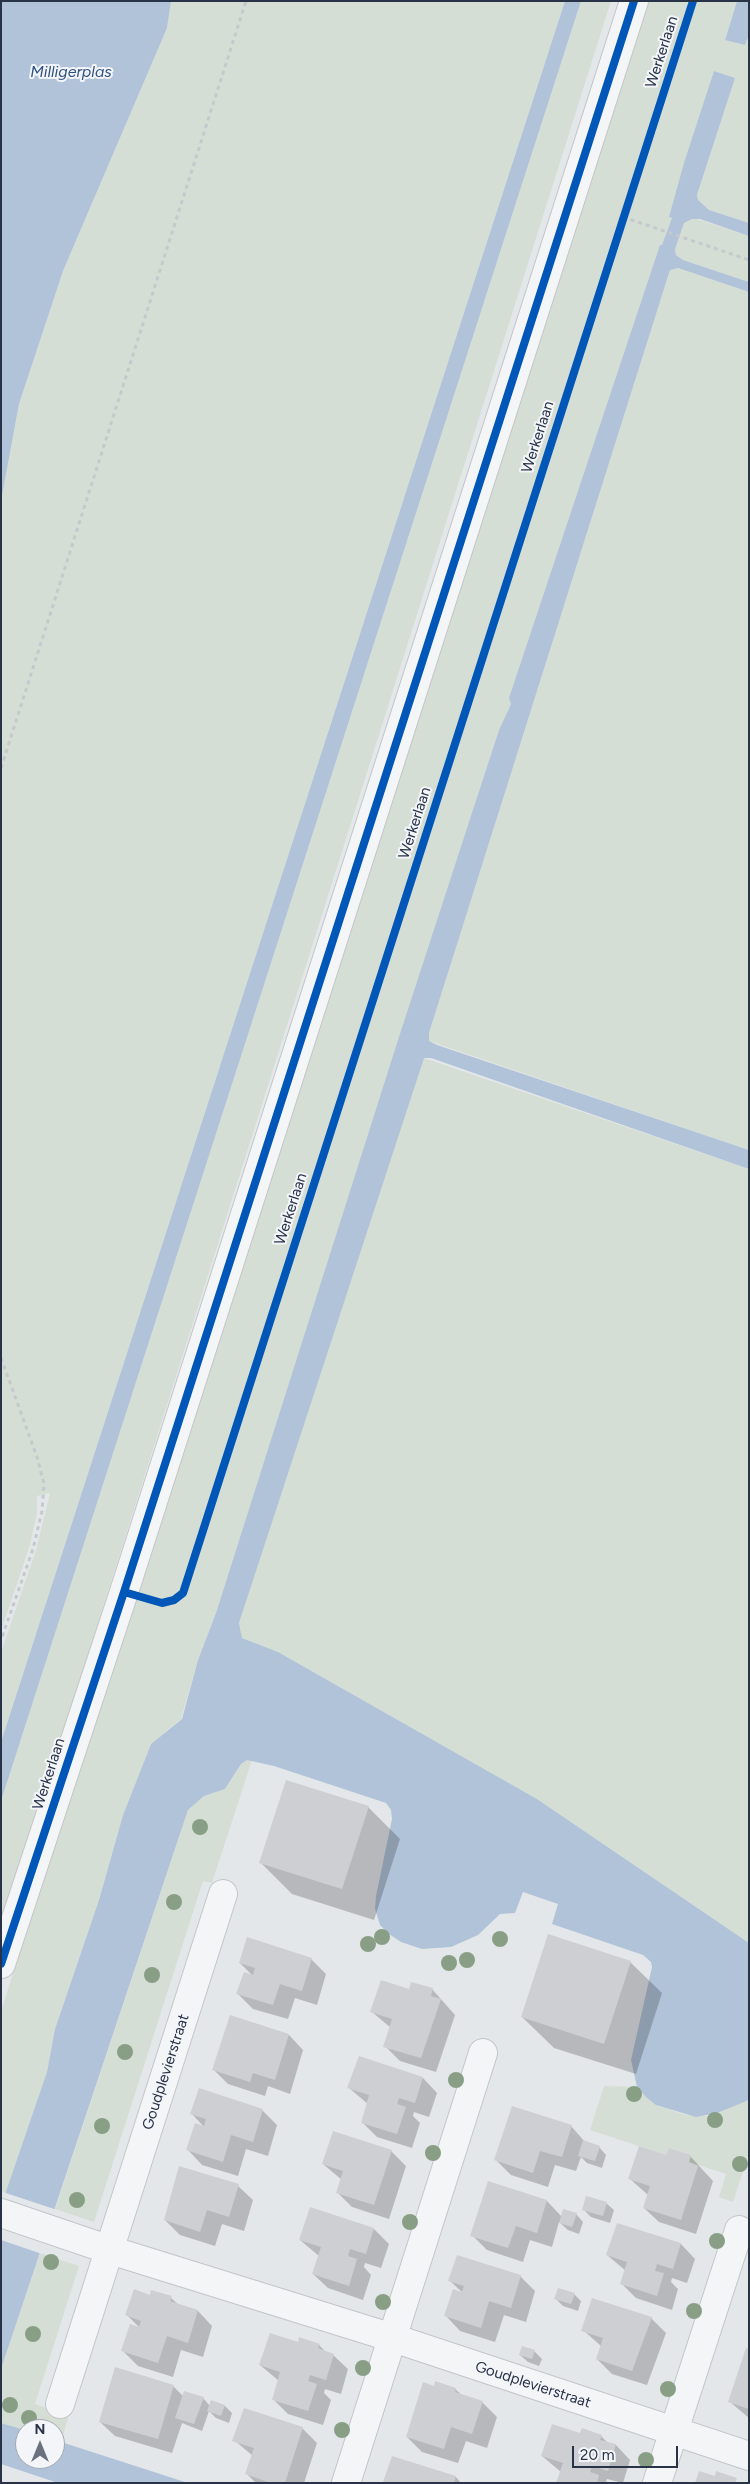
<!DOCTYPE html>
<html>
<head>
<meta charset="utf-8">
<style>
  body { margin:0 }
  #map { position:relative; width:750px; height:2484px; overflow:hidden; background:#e4e7ea; font-family:Figtree,sans-serif }
  canvas { display:block }
  .frame { position:absolute; inset:0; border:2px solid #283347; pointer-events:none }
  .north { position:absolute; left:15px; top:2419px; width:50px; height:50px; box-sizing:border-box; background:#f3f5f9; border:1px solid #a2a7b2; border-radius:50%; rotate:0deg; font-size:14px; font-weight:700; line-height:20px; text-align:center; color:#283347 }
  .north::after { content:''; display:block; margin:auto; width:18px; height:22px; background:#6a7280; clip-path:polygon(50% 0,100% 100%,50% 72%,0 100%) }
  .scale { position:absolute; left:572px; top:2446px; width:106px; height:22px; box-sizing:border-box; border:2px solid #283347; border-top:0; padding-left:6px; font-size:15px; line-height:18px; white-space:nowrap; color:#283347; -webkit-text-stroke:4px #f3f5f9; paint-order:stroke }
</style>
</head>
<body>
<div id="map">
<canvas width="750" height="2484"></canvas>
<div class="frame"></div>
<div class="north">N</div>
<div class="scale">20 m</div>
</div>
<script>
const c = document.querySelector('canvas').getContext('2d');
c.lineJoin = 'round';
function fill(path, color) { c.fillStyle = color; c.fill(path, 'evenodd'); }
const toPath = rows => new Path2D(rows.map(r => 'M' + r).join(''));
function strokePath(path, color, width, dash) { c.strokeStyle = color; c.lineWidth = width; c.lineCap = dash ? 'butt' : 'round'; c.setLineDash(dash || []); c.stroke(path); }
function drawText(font, color, halo, rows, align = 'center') {
  c.font = font + ' Figtree,sans-serif'; c.lineWidth = 4; c.setLineDash([]); c.textBaseline = 'middle'; c.strokeStyle = halo; c.fillStyle = color; for (const [text, x, y, turn = 0] of rows) {
    c.save(); c.translate(x, y); c.rotate((+turn || 0) * Math.PI / 180); c.textAlign = isNaN(turn) ? turn : align; if (halo) c.strokeText(text, 0, 0); c.fillText(text, 0, 0); c.restore();
  }
}
const green = toPath([
  [171,1,565,1,1,1742,1,1652,36,1550,50,1493,37,1496,37,1513,30,1545,1,1631,1,501,19,404,63,271,167,28],
  [581,1,611,1,30,1838,1,1921,1,1801],
  [647,1,737,1,725,39,745,45,749,35,749,223,709,210,698,200,697,195,735,78,714,71,670,217,672,218,511,704,499,730,216,1613,198,1660,181,1719,151,1744,123,1815,99,1900,55,2029,47,2072,6,2193,1,2191,1,2011],
  [694,218,749,236,749,282,683,260,676,255,675,249,684,223],
  [672,268,678,268,749,292,749,1150,429,1041,429,1033,670,270],
  [424,1058,749,1169,749,1943,537,1799,278,1652,242,1638,239,1623,421,1062],
  [247,1760,252,1760,212,1883,203,1881,94,2222,55,2209,188,1810,204,1796,225,1789,241,1764],
  [604,2086,637,2087,656,2105,686,2115,707,2116,749,2100,749,2153,733,2202,719,2197,726,2174,689,2162,691,2155,669,2148,666,2155,590,2130],
  [40,2253,79,2266,35,2404,69,2415,61,2442,55,2440,55,2429,25,2430,1,2423,1,2369]
]);
const water = toPath([
  [1,1,171,1,167,28,63,271,19,404,1,501],
  [565,1,581,1,1,1801,1,1742],
  [737,1,749,1,749,35,745,45,725,40],
  [714,71,735,78,697,195,698,200,709,210,749,223,749,236,700,219,692,219,684,223,675,249,676,255,683,260,749,282,749,292,678,268,670,270,429,1033,429,1041,437,1045,749,1150,749,1169,431,1058,424,1058,239,1623,242,1638,278,1652,537,1799,749,1943,749,2100,717,2113,696,2117,656,2105,647,2098,637,2087,631,2060,652,1967,651,1962,643,1955,552,1924,558,1904,523,1892,515,1913,500,1914,478,1935,451,1947,422,1949,401,1942,389,1934,380,1925,375,1909,376,1896,392,1819,391,1810,386,1803,274,1766,247,1760,241,1764,225,1789,204,1796,188,1810,1,2369,1,2206,47,2072,55,2029,99,1900,123,1815,151,1744,182,1719,198,1660,216,1613,398,1040,499,730,511,704,509,698,660,245,662,245,672,218,669,217,684,163],
  [1,2423,25,2430,25,2459,55,2459,55,2440,188,2483,58,2483,1,2464]
]);
const pier = toPath([
  [3,2192,57,2210,42,2254,1,2240,1,2198]
]);
const shadow = toPath([
  [368,1807,400,1839,374,1920,292,1894,260,1862],
  [311,1959,326,1974,317,2005,295,1998,288,2019,253,2009,238,1994,254,1977,240,1963],
  [630,1962,662,1993,636,2074,554,2048,522,2017],
  [432,1989,455,2015,436,2072,400,2061,385,2046,391,2028,372,2012,409,1990],
  [289,2035,303,2050,290,2094,268,2086,265,2096,228,2084,213,2069],
  [423,2078,437,2093,429,2117,414,2112,413,2116,420,2123,412,2148,377,2137,362,2122,368,2104,349,2088],
  [262,2110,277,2125,268,2156,246,2149,238,2176,202,2165,188,2150,205,2128,192,2114],
  [571,2126,585,2142,599,2147,606,2155,602,2168,587,2163,581,2157,576,2171,555,2165,548,2187,511,2175,496,2160],
  [391,2151,406,2166,389,2219,352,2207,337,2192,342,2180,323,2164],
  [690,2156,713,2181,696,2234,659,2222,644,2208,648,2195,630,2179,667,2157],
  [238,2186,253,2200,244,2231,222,2224,215,2246,180,2235,165,2220],
  [547,2201,562,2217,576,2214,583,2222,579,2234,568,2230,559,2222,552,2247,530,2240,523,2262,487,2250,472,2235],
  [606,2203,614,2210,610,2223,591,2217,583,2209],
  [311,2209,374,2229,389,2244,381,2268,365,2263,364,2267,371,2275,363,2300,328,2288,313,2274,319,2256,300,2240],
  [681,2244,695,2259,687,2283,672,2278,671,2282,678,2289,672,2310,636,2298,622,2284,626,2271,607,2255],
  [520,2276,535,2291,526,2322,504,2315,495,2342,460,2331,446,2316,464,2294,449,2280],
  [574,2294,581,2301,578,2311,563,2306,555,2298],
  [151,2296,171,2298,179,2305,198,2311,212,2326,203,2357,181,2350,173,2377,138,2366,123,2351,141,2329,127,2315],
  [651,2318,666,2333,647,2385,612,2374,597,2359,601,2346,583,2330],
  [299,2343,319,2345,326,2352,333,2355,348,2369,341,2394,325,2389,324,2393,331,2400,323,2425,288,2414,273,2399,279,2381,260,2365],
  [749,2350,749,2418,730,2402],
  [534,2351,542,2359,539,2366,528,2362,520,2355],
  [173,2386,184,2397,203,2398,210,2406,225,2406,232,2413,229,2423,216,2418,209,2411,202,2431,182,2423,172,2453,115,2436,100,2422],
  [435,2388,455,2389,463,2396,482,2402,497,2417,487,2448,466,2441,458,2463,422,2452,407,2437],
  [302,2428,317,2443,304,2483,256,2483,247,2474,253,2456,234,2440],
  [581,2434,601,2436,608,2443,616,2445,630,2460,623,2483,607,2479,606,2483,558,2483,561,2472,542,2456],
  [456,2477,461,2483,385,2482]
]);
const building = toPath([
  [286,1780,369,1806,342,1889,259,1863],
  [548,1934,631,1961,604,2044,521,2017],
  [247,1937,312,1958,302,1991,280,1984,273,2005,236,1994,244,1972,253,1975,255,1968,239,1963],
  [381,1980,409,1989,411,1982,433,1988,431,1996,441,1999,421,2058,383,2047,392,2019,370,2012],
  [230,2015,289,2034,275,2080,253,2073,250,2082,212,2070],
  [359,2056,423,2077,415,2103,399,2098,397,2104,406,2107,397,2134,361,2123,369,2095,347,2088],
  [199,2088,263,2109,253,2142,231,2135,223,2162,186,2150,195,2123,204,2126,206,2119,190,2114],
  [512,2106,572,2125,562,2157,540,2151,533,2173,494,2160],
  [333,2131,392,2150,374,2205,336,2193,343,2171,322,2164],
  [583,2140,600,2146,595,2161,578,2156],
  [639,2146,666,2155,669,2148,691,2155,689,2162,698,2166,681,2220,643,2208,650,2186,628,2179],
  [179,2166,239,2184,229,2217,207,2210,200,2232,164,2220],
  [488,2181,547,2200,537,2233,516,2226,508,2248,470,2236],
  [586,2196,607,2202,603,2216,582,2210],
  [310,2207,374,2228,366,2254,350,2249,348,2256,357,2259,349,2286,312,2274,321,2247,299,2240],
  [563,2209,577,2213,572,2227,559,2223],
  [617,2223,681,2243,673,2269,657,2264,655,2271,664,2273,657,2296,620,2284,627,2262,606,2255],
  [457,2255,521,2275,511,2308,489,2301,481,2328,444,2316,453,2289,462,2292,464,2286,448,2281],
  [558,2288,575,2293,571,2304,554,2299],
  [134,2289,150,2295,151,2290,172,2296,170,2301,198,2310,188,2343,167,2336,158,2363,121,2351,130,2324,139,2327,141,2321,125,2315],
  [592,2298,652,2317,632,2371,596,2359,603,2338,581,2331],
  [270,2333,298,2342,299,2337,320,2344,318,2348,334,2354,326,2380,310,2375,308,2381,317,2384,308,2411,272,2400,280,2372,259,2365],
  [522,2346,535,2350,532,2359,519,2355],
  [746,2348,749,2349,749,2409,728,2402],
  [115,2367,174,2385,158,2439,99,2422],
  [435,2381,456,2388,455,2392,483,2401,472,2434,451,2427,444,2449,406,2437,423,2382,434,2386],
  [184,2391,204,2397,194,2424,175,2418],
  [211,2400,225,2405,221,2416,207,2411],
  [244,2408,303,2427,285,2483,271,2483,245,2474,254,2448,232,2441],
  [552,2424,580,2433,582,2428,602,2435,600,2440,616,2444,608,2471,592,2466,590,2472,599,2475,597,2483,556,2483,563,2463,541,2456],
  [392,2456,456,2476,454,2483,383,2482],
  [699,2471,715,2476,716,2471,737,2478,735,2483,695,2483]
]);
const path = toPath([
  [623,217,749,260],
  [1,768,246,1],
  [1,1358,37,1457,44,1484,42,1511,33,1549,1,1640]
]);
const street = toPath([
  [1,1964,124,1592,634,1],
  [1,2213,110,2250,393,2338,749,2456],
  [60,2404,223,1894],
  [346,2483,483,2053],
  [657,2483,739,2230]
]);
const cycleway = toPath([
  [124,1592,162,1603,174,1600,183,1593,693,1],
  [1,1964,124,1592,634,1]
]);
const trees = [
  [200,1827],
  [174,1902],
  [382,1937],
  [500,1939],
  [368,1944],
  [467,1960],
  [449,1963],
  [152,1975],
  [125,2052],
  [456,2080],
  [634,2094],
  [715,2120],
  [102,2126],
  [433,2153],
  [740,2164],
  [77,2200],
  [410,2222],
  [717,2241],
  [51,2262],
  [383,2302],
  [694,2311],
  [33,2334],
  [363,2368],
  [668,2389],
  [10,2405],
  [29,2418],
  [342,2430],
  [646,2460]
];
const streetNames = [
  ["Werkerlaan",662,52,-72],
  ["Werkerlaan",538,437,-72],
  ["Werkerlaan",415,823,-72],
  ["Werkerlaan",291,1209,-72],
  ["Werkerlaan",49,1774,-72],
  ["Goudplevierstraat",166,2072,-72],
  ["Goudplevierstraat",533,2385,18]
];
const waterNames = [
  ["Milligerplas",71,72]
];
fill(green, '#d5ded5');
fill(water, '#b0c3d8');
fill(pier, '#e4e7ea');
fill(shadow, '#0003');
fill(building, '#cdcfd3');
strokePath(street, '#c2c5c8', 30);
strokePath(path, '#c5c8cd', 3, [4, 4]);
strokePath(street, '#f4f5f7', 28);
strokePath(cycleway, '#0057b8', 8);
c.fillStyle = '#889f86';
for (const [x, y] of trees) { c.beginPath(); c.arc(x, y, 8, 0, 2 * Math.PI); c.fill(); }
drawText('15px', '#283347', '#f3f5f9', streetNames);
drawText('italic 16px', '#2d5180', '#f3f5f9', waterNames);
</script>
</body>
</html>
